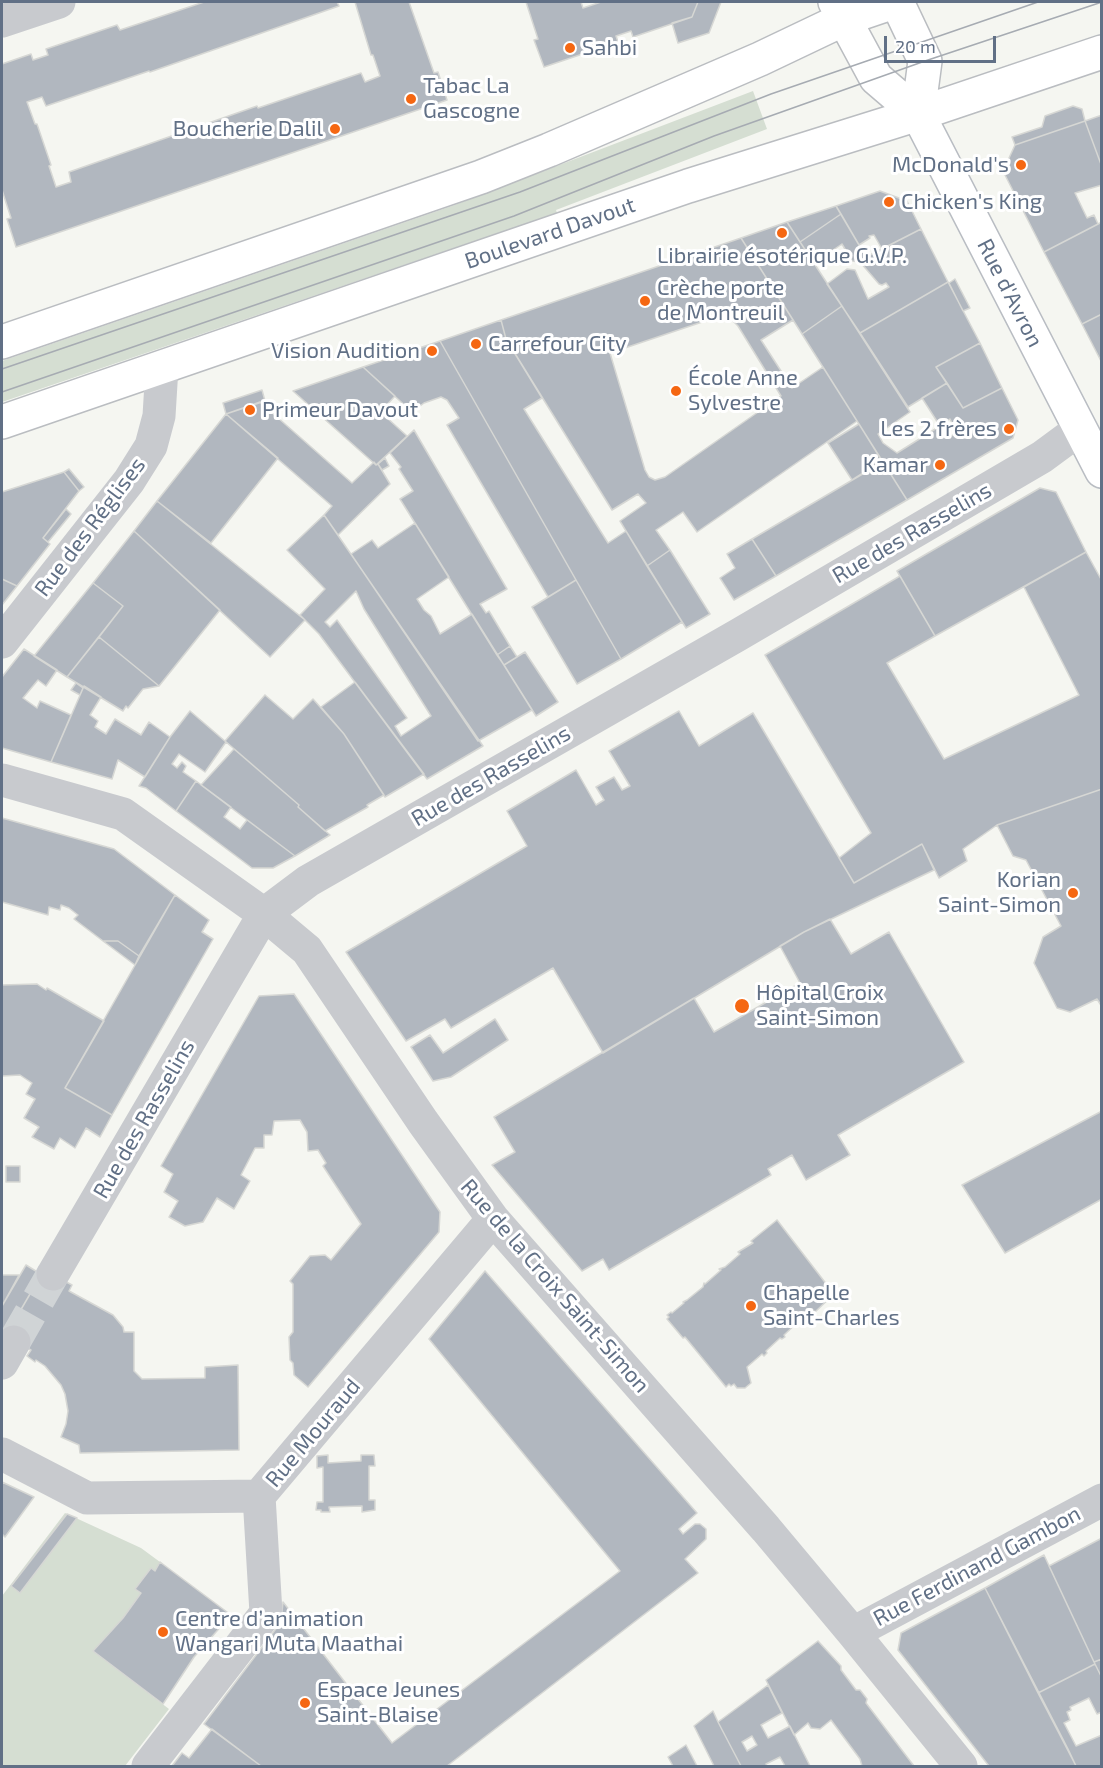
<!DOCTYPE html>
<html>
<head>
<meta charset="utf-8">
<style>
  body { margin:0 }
  #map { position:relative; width:1103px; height:1768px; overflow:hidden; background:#f5f6f1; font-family:"Exo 2",sans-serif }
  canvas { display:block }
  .frame { position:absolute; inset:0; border:3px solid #617086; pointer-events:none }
  .scale { position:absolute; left:884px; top:36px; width:112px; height:27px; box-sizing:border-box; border:3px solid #617086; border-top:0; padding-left:8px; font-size:18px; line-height:21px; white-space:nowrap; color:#617086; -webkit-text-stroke:4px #fff; paint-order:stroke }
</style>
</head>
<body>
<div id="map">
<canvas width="1103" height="1768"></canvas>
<div class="frame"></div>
<div class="scale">20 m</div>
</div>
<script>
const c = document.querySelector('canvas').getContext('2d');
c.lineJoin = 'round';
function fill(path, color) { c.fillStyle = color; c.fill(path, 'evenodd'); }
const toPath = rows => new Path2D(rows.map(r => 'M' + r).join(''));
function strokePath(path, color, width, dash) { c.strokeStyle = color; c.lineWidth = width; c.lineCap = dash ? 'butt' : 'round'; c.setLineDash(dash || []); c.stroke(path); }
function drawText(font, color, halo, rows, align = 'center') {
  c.font = font + ' "Exo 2",sans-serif'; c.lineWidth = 6; c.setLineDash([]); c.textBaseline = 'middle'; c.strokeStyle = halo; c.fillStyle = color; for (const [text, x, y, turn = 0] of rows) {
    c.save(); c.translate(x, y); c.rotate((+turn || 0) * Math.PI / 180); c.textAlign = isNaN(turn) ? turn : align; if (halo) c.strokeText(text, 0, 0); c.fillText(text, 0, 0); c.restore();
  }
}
const green = toPath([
  [753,91,767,129,556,210,557,213,2,402,2,361,452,206],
  [65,1513,141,1548,160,1562,155,1571,150,1569,135,1589,141,1593,123,1618,93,1651,169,1709,125,1766,2,1766,2,1596]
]);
const building = toPath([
  [204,2,337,2,339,6,150,72,149,71,46,106,42,97,27,102,35,124,37,124,51,165,49,166,56,187,71,182,69,172,257,106,258,108,361,73,365,82,380,76,373,55,371,55,355,2,409,2,434,73,438,72,447,100,16,247,7,219,11,218,2,190,2,64,31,54,33,60,48,55,46,49,117,25,120,30,204,2],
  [526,2,581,2,583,8,601,2,698,2,692,17,633,37,631,31,616,36,618,42,544,67,534,40,538,39,526,2],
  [698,2,721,2,709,33,678,43,672,23,692,17,698,2],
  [1073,106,1082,109,1085,121,1015,145,1012,137,1042,127,1045,116,1073,106],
  [1102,115,1102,167,1085,121,1102,115],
  [1085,121,1102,167,1102,185,1075,193,1087,218,1094,215,1098,224,1044,252,1003,171,1015,145,1085,121],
  [880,191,907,201,921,229,882,249,874,235,869,236,870,238,859,245,836,206,880,191],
  [836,206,841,214,800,242,787,222,836,206],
  [841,214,866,257,921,229,948,282,860,333,827,284,847,269,855,270,868,299,889,287,886,283,882,285,879,284,860,262,852,261,842,244,814,263,800,242,841,214],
  [787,222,842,306,802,334,741,238,787,222],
  [1102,222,1102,314,1082,324,1044,252,1102,222],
  [741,238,793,320,761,340,792,388,823,367,857,421,697,532,683,512,656,530,670,550,647,566,620,521,646,503,638,494,612,510,506,339,501,320,741,238],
  [720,316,731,319,738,326,781,396,665,477,655,480,649,477,645,470,610,353,720,316],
  [955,279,970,308,963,311,949,283,955,279],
  [948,282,980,343,936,367,947,383,908,407,860,333,948,282],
  [842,306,910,412,878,434,883,443,897,453,940,426,922,398,947,383,963,408,1002,388,1018,420,1013,438,907,500,802,334,842,306],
  [950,419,957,433,949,437,941,425,950,419],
  [1102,314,1102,363,1082,324,1102,314],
  [501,320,506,339,542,398,524,409,608,543,626,531,682,622,621,659,440,341,501,320],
  [440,341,576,580,548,597,447,425,459,418,447,400,441,397,424,403,412,412,363,367,440,341],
  [980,343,1002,388,963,408,936,367,980,343],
  [363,367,395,396,384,408,390,413,386,417,407,436,376,465,293,391,363,367],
  [262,390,265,401,226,414,223,403,262,390],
  [260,402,352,483,374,462,376,465,378,464,390,484,338,535,324,515,332,506,226,414,260,402],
  [226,414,278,458,211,543,157,501,226,414],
  [859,424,882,461,852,480,828,443,859,424],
  [414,430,507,589,480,604,486,613,489,611,510,646,497,655,400,499,413,491,399,469,401,467,390,453,414,430],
  [385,458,389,466,382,470,378,464,385,458],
  [883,462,907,500,776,576,752,539,883,462],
  [69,469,84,487,79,491,64,472,69,469],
  [64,472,79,491,43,538,50,544,17,586,2,579,2,492,64,472],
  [1040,488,1056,492,1086,552,935,636,897,571,1040,488],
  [157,501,305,620,270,657,134,531,157,501],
  [66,509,71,514,48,542,43,538,66,509],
  [324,515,483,746,427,779,319,634,300,615,325,589,287,550,324,515],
  [356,591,364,609,431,716,401,736,395,726,407,718,337,620,330,627,325,622,356,591],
  [415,523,449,577,417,599,424,610,431,616,440,634,472,614,532,710,478,741,351,554,372,540,378,548,415,523],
  [134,531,220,610,159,686,99,637,123,606,93,583,134,531],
  [752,539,776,576,734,600,720,578,735,568,727,554,752,539],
  [670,550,710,614,686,628,647,566,670,550],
  [1086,552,1102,581,1102,789,997,825,963,849,967,861,939,878,922,844,854,883,839,858,871,833,765,655,900,576,935,636,887,663,944,759,1079,695,1024,587,1086,552],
  [2,579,17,586,2,605,2,579],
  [576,580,621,659,577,684,532,607,576,580],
  [93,583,123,606,67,677,34,656,93,583],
  [99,637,159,686,143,689,128,708,126,706,123,711,67,677,99,637],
  [510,646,517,657,504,665,497,655,510,646],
  [24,649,57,670,46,686,38,680,23,698,37,708,40,701,71,715,51,762,2,748,2,677,24,649],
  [525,652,558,702,536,716,504,665,525,652],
  [355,682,424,774,385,797,344,734,321,707,355,682],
  [76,683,83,688,80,695,71,690,76,683],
  [84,686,101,697,90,715,98,721,95,727,106,734,115,719,141,735,149,722,170,737,145,777,118,760,112,779,51,762,84,686],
  [265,695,293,719,313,699,344,734,384,795,367,805,368,807,325,831,298,807,299,805,225,741,265,695],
  [190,711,226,742,205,772,179,754,172,764,177,768,182,762,186,766,183,772,196,781,176,811,146,788,139,786,170,737,190,711],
  [679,711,699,746,753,713,854,883,922,844,934,870,804,932,603,1053,553,968,451,1028,445,1019,406,1041,346,952,527,846,507,811,576,770,596,805,604,800,596,787,614,777,622,790,630,786,609,751,679,711],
  [234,749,299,805,298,807,330,835,295,856,201,785,234,749],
  [196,781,231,807,224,817,240,829,247,820,295,856,273,868,252,868,176,811,196,781],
  [1102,789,1102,1007,1097,999,1070,1012,1057,1008,1034,963,1043,937,1061,926,1026,860,1013,856,997,825,1102,789],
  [2,818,114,849,175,895,139,956,118,941,103,941,74,919,78,915,69,908,61,905,60,910,49,907,48,915,2,902,2,818],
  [175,895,209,920,202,932,213,939,112,1115,65,1088,175,895],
  [830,919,851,954,889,932,964,1062,838,1135,850,1155,806,1180,792,1155,768,1169,771,1175,609,1270,603,1259,582,1271,492,1165,515,1152,494,1117,694,998,714,1032,800,983,780,946,804,932,830,919],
  [103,941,118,941,139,956,135,965,103,941],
  [37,984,46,990,47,988,104,1021,65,1088,112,1115,100,1137,86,1128,75,1148,60,1138,54,1149,32,1137,39,1127,24,1118,35,1099,26,1094,32,1083,20,1075,2,1076,2,985,37,984],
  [294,994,440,1212,439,1232,308,1387,294,1375,293,1363,290,1360,289,1337,293,1332,293,1284,290,1281,310,1256,325,1255,331,1260,361,1224,323,1166,326,1163,318,1150,308,1151,307,1132,300,1120,274,1121,272,1135,264,1135,264,1148,255,1148,241,1175,250,1181,234,1209,217,1198,203,1222,185,1226,169,1217,178,1201,164,1192,173,1174,161,1166,259,996,294,994],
  [495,1019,508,1040,451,1077,433,1081,411,1047,430,1035,443,1053,495,1019],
  [1102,1111,1102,1199,1005,1253,962,1185,1102,1111],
  [6,1166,20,1166,20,1182,6,1182,6,1166],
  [777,1220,834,1294,815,1312,812,1309,801,1319,803,1321,800,1323,799,1321,784,1335,785,1337,782,1339,780,1338,766,1351,767,1353,764,1356,762,1354,747,1367,751,1383,745,1388,737,1388,734,1384,731,1386,729,1384,726,1387,685,1337,683,1338,667,1319,669,1317,667,1315,671,1312,672,1313,684,1303,683,1302,687,1300,703,1287,704,1283,705,1284,721,1270,719,1269,725,1267,740,1254,738,1252,753,1243,751,1241,777,1220],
  [26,1265,39,1273,44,1270,2,1342,2,1306,26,1265],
  [44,1270,72,1285,69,1291,113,1315,123,1327,124,1332,134,1332,134,1371,142,1379,205,1378,205,1367,238,1365,239,1450,80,1453,79,1445,61,1437,66,1424,68,1411,65,1394,61,1385,45,1366,36,1360,35,1362,27,1356,31,1350,5,1337,44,1270],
  [485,1271,697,1513,679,1529,683,1534,695,1524,700,1524,706,1529,706,1539,685,1559,698,1573,447,1766,261,1766,204,1724,281,1622,283,1602,392,1743,620,1571,429,1339,485,1271],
  [2,1275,19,1275,2,1306,2,1275],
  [328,1455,328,1463,361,1461,361,1455,374,1455,375,1466,369,1466,369,1500,375,1500,375,1510,362,1512,362,1506,329,1507,330,1512,321,1512,321,1510,316,1510,317,1502,323,1502,323,1467,317,1468,317,1456,328,1455],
  [2,1482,34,1497,5,1537,2,1534,2,1482],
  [67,1514,77,1518,20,1593,11,1586,67,1514],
  [1102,1538,1102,1659,1094,1662,1049,1566,1102,1538],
  [1044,1555,1095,1664,1038,1693,985,1588,1044,1555],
  [160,1562,231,1615,194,1657,163,1704,93,1651,123,1618,141,1593,135,1589,151,1568,155,1571,160,1562],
  [985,1588,1068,1749,1076,1766,989,1766,898,1650,901,1633,985,1588],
  [818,1641,841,1666,841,1670,856,1690,860,1690,867,1699,866,1703,914,1766,862,1766,860,1759,831,1720,820,1729,811,1728,808,1723,794,1735,766,1680,818,1641],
  [1102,1659,1102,1678,1094,1662,1102,1659],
  [1095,1664,1102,1678,1102,1712,1097,1714,1089,1698,1070,1707,1071,1710,1067,1712,1070,1720,1064,1723,1076,1746,1102,1735,1102,1766,1076,1766,1038,1693,1095,1664],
  [768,1685,782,1713,761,1725,768,1738,790,1726,810,1766,785,1766,780,1757,766,1764,767,1766,741,1766,718,1722,768,1685],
  [752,1736,757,1745,747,1751,742,1742,752,1736],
  [713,1711,718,1722,741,1766,714,1766,694,1726,713,1711],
  [212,1729,261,1766,172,1766,182,1753,189,1758,212,1729],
  [686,1745,697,1766,671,1766,673,1766,668,1757,686,1745]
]);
const streetTunnel = toPath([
  [14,1342,53,1274]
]);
const street = toPath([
  [2,21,59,2],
  [2,642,129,481,151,446,159,416,162,367],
  [2,780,123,814,264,914,307,950,423,1122,493,1219,766,1529,853,1633,961,1766],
  [53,1274,264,914,308,881,738,635,1042,457,1080,429],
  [2,1363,14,1342],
  [2,1454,87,1498,259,1496,493,1219],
  [853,1633,1102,1500],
  [148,1766,266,1613,259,1496]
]);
const secondary = toPath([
  [918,114,1102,471]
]);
const primary = toPath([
  [835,2,876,78,918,114],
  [897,2,925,61,918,114],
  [2,342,481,177,549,150,760,59,844,19,894,2],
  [2,422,688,186,918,114,1102,52]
]);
const tram = toPath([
  [2,369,520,192,771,94,1038,2],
  [2,392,514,216,714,136,925,61,1102,2]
]);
const markers = [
  [570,48,6,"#f56712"],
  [411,99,6,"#f56712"],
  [335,129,6,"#f56712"],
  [1021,165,6,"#f56712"],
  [889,202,6,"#f56712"],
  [782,233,6,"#f56712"],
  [645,301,6,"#f56712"],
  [476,344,6,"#f56712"],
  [432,351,6,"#f56712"],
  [676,391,6,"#f56712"],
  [250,410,6,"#f56712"],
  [1009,429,6,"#f56712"],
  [940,465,6,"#f56712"],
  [1073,893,6,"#f56712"],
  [742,1006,8,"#f56712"],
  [751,1306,6,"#f56712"],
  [163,1632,6,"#f56712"],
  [305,1703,6,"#f56712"]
];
const poiNames = [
  ["Sahbi",582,48],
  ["Tabac La",423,86],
  ["Gascogne",423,111],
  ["Boucherie Dalil",323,129,"right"],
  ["McDonald's",1009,165,"right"],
  ["Chicken's King",901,202],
  ["Librairie ésotérique G.V.P.",782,256,"center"],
  ["Crèche porte",657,288],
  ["de Montreuil",657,313],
  ["Carrefour City",488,344],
  ["Vision Audition",420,351,"right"],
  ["École Anne",688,378],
  ["Sylvestre",688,403],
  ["Primeur Davout",262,410],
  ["Les 2 frères",997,429,"right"],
  ["Kamar",928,465,"right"],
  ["Korian",1061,880,"right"],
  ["Saint-Simon",1061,905,"right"],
  ["Hôpital Croix",756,993],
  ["Saint-Simon",756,1018],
  ["Chapelle",763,1293],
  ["Saint-Charles",763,1318],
  ["Centre d’animation",175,1619],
  ["Wangari Muta Maathai",175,1644],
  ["Espace Jeunes",317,1690],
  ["Saint-Blaise",317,1715]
];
const streetNames = [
  ["Boulevard Davout",550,233,-19],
  ["Rue d'Avron",1010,293,63],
  ["Rue des Réglises",90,527,-53],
  ["Rue des Rasselins",912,533,-30],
  ["Rue des Rasselins",491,776,-30],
  ["Rue des Rasselins",144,1119,-60],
  ["Rue de la Croix Saint-Simon",555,1286,49],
  ["Rue Mouraud",313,1433,-50],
  ["Rue Ferdinand Gambon",977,1566,-28]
];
fill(green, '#d5ded2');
fill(building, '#b1b7bf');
strokePath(building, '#d6d7d4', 1.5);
strokePath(streetTunnel, '#d0d4d6', 33, [33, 16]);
strokePath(secondary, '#b9bdc3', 36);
strokePath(primary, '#babdc1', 36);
strokePath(street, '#c8cace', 33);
strokePath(secondary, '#fff', 33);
strokePath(primary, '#fff', 33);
strokePath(tram, '#a6abb2', 1.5);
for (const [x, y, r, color] of markers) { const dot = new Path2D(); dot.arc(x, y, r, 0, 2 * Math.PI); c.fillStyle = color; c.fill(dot); strokePath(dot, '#fff', 2); }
drawText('22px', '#617086', '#fff', poiNames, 'left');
drawText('22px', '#617086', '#fff', streetNames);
</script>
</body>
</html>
